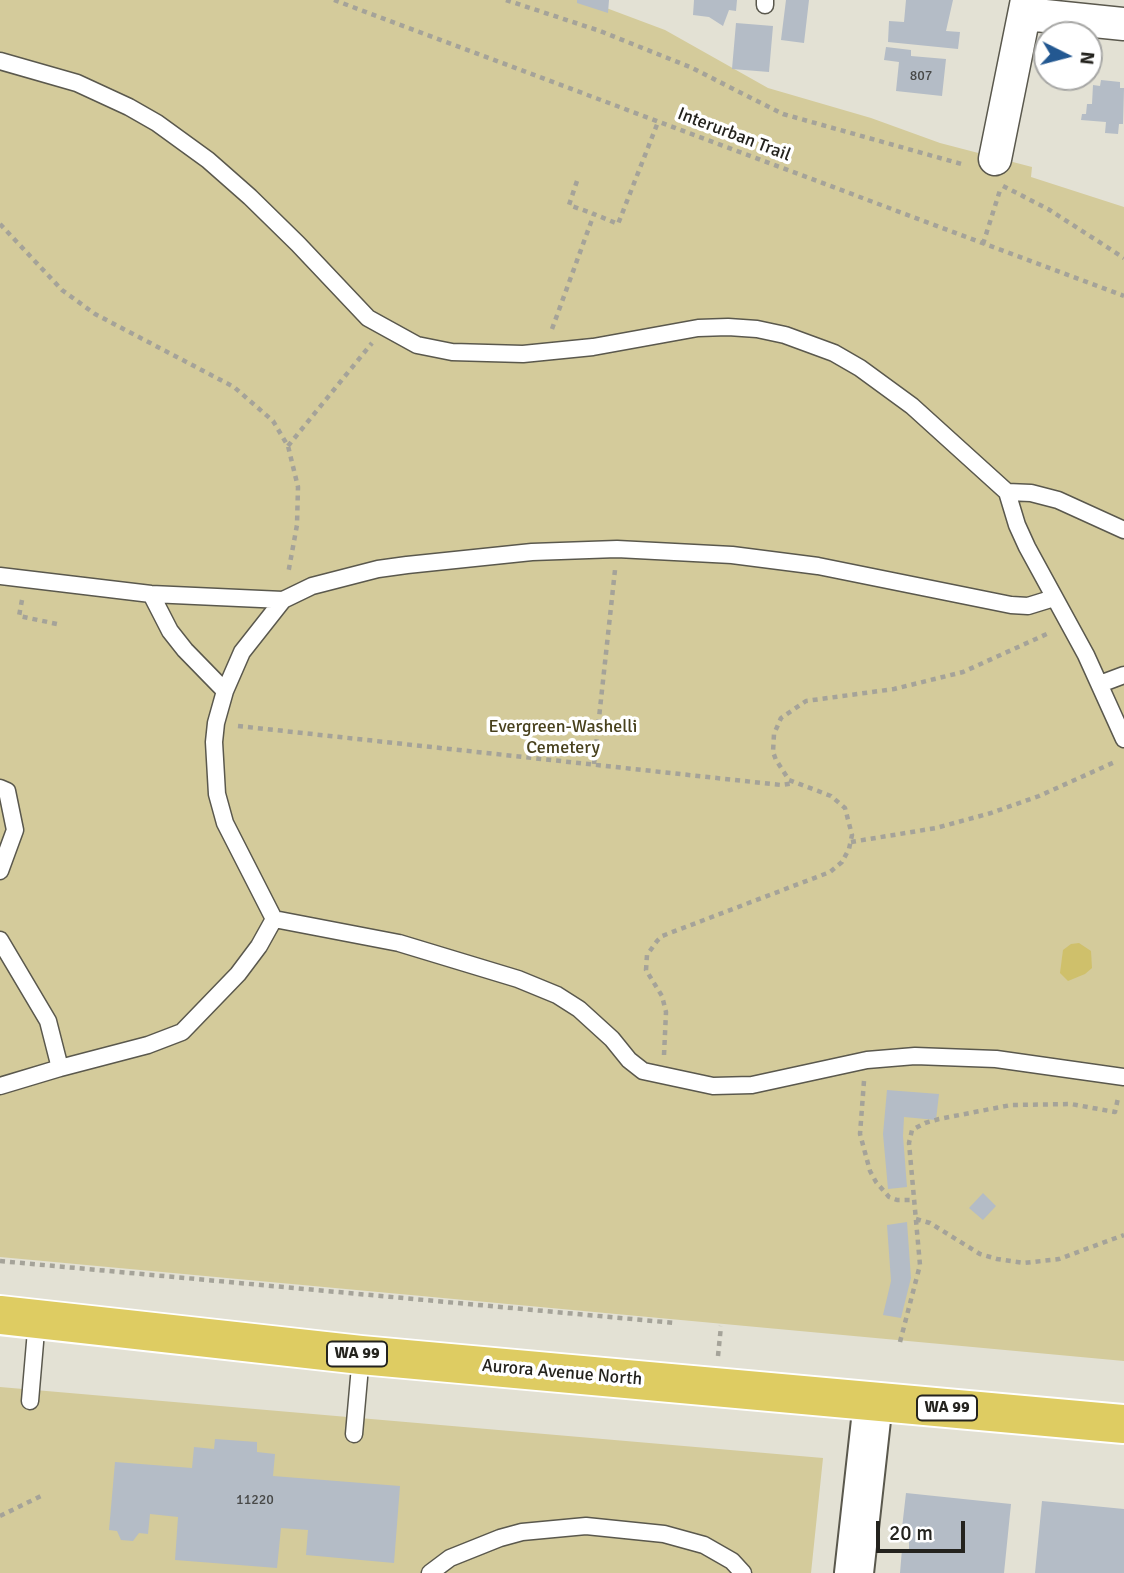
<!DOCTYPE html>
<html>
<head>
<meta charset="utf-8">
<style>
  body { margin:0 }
  #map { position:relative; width:1124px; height:1573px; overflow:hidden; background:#e3e1d4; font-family:Signika,sans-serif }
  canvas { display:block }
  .north { position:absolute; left:1033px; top:21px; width:70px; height:70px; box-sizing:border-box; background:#fff; border:2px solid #a7a7a5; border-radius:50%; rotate:96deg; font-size:19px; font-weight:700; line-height:28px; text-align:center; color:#24231e }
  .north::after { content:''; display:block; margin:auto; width:24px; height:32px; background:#235891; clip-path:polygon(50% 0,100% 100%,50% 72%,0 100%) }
  .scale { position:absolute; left:876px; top:1521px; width:89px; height:32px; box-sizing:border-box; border:4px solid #24231e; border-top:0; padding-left:9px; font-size:21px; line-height:24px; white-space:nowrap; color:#24231e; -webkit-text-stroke:5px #fff; paint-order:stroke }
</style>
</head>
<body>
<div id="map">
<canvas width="1124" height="1573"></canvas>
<div class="north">N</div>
<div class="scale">20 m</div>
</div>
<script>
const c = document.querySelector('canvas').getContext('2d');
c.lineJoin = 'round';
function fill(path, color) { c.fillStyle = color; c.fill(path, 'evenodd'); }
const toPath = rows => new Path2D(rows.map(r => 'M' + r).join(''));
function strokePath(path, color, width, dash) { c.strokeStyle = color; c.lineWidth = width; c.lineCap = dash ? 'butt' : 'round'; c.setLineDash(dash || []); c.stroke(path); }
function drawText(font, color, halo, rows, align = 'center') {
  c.font = font + ' Signika,sans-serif'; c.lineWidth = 7; c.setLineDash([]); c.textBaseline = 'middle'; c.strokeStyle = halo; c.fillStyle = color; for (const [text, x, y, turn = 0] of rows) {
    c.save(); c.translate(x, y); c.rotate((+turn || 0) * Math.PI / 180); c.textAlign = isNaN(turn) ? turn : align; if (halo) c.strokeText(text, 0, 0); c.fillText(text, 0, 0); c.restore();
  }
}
const green = toPath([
  [0,0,585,0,665,30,768,88,871,118,940,143,1032,167,1031,177,1124,207,1124,1361,0,1257],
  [0,1387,823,1458,811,1573,0,1573]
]);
const water = toPath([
  [1079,943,1091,951,1092,968,1085,974,1068,981,1060,973,1063,950,1071,944]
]);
const building = toPath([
  [577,0,609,0,608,13,577,3],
  [694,0,737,0,736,11,729,10,723,26,709,17,693,15],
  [786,0,809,0,804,43,781,40],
  [906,0,953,0,946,31,960,32,958,49,888,42,889,21,904,22],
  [736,23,773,26,769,72,732,69],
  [886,47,911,50,911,56,946,59,942,96,896,91,899,62,884,60],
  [1101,80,1120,82,1120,88,1124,88,1123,124,1119,124,1118,134,1105,133,1106,122,1081,120,1082,114,1086,114,1087,104,1092,104,1093,85,1100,86],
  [887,1090,939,1094,936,1120,904,1117,903,1136,907,1187,888,1189,883,1134],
  [983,1193,996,1206,983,1220,969,1208],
  [907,1222,911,1278,901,1318,883,1315,891,1281,887,1225],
  [215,1439,257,1442,257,1452,275,1454,273,1476,400,1486,394,1563,306,1555,308,1530,281,1528,277,1568,175,1560,178,1517,150,1514,148,1534,139,1533,133,1541,121,1540,117,1531,109,1530,115,1462,192,1468,194,1447,214,1449],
  [906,1493,1011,1504,1004,1573,900,1573,902,1549,909,1550,909,1542,901,1541,902,1533,908,1534,909,1529,902,1528],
  [1042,1501,1124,1509,1124,1573,1035,1573]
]);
const path = toPath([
  [334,0,1124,296],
  [506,0,600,31,690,67,783,114,965,165],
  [577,181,569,205,594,214],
  [1003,186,1048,209,1124,258],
  [0,224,62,290,95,314,234,387,273,421,288,446,298,487,297,525,288,574],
  [983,244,1001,187],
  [552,329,594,214,618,224,658,122],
  [288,446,372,343],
  [22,600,19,616,57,624],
  [238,726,781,785,794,783],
  [594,764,615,570],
  [851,842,936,828,991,813,1039,796,1117,761],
  [664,1055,666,1012,662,996,646,970,647,955,657,941,662,936,830,872,842,862,849,849,852,835,845,808,831,796,789,780,776,760,773,752,774,734,781,718,806,701,894,689,963,672,1049,633],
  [864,1081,860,1134,870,1171,876,1182,889,1197,897,1200,914,1200],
  [916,1219,930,1223,980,1254,997,1259,1024,1263,1059,1259,1124,1235],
  [0,1261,675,1323],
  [900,1342,920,1265,909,1143,912,1130,925,1123,939,1119,1011,1105,1071,1104,1115,1112,1118,1098],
  [718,1356,721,1326],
  [0,1516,41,1496]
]);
const service = toPath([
  [765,5,765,0],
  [0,61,77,83,129,107,157,123,208,160,250,197,298,244,368,318,417,345,452,352,523,354,593,347,698,328,728,327,757,329,785,335,834,353,860,368,912,406,1007,492,1017,525,1027,547,1086,655,1124,739],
  [1007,492,1031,493,1058,500,1124,530],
  [0,576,151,594,283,600],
  [151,594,170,631,185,650,225,691],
  [1100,684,1124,675],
  [0,788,7,791,15,830,0,871],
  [274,919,225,823,217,794,214,742,216,723,225,691,242,652,283,600,312,586,378,569,407,565,532,552,617,549,732,555,818,566,1011,605,1028,606,1054,598],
  [274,919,399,943,518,979,557,995,579,1009,612,1039,629,1060,643,1071,713,1086,752,1085,867,1060,915,1056,996,1059,1124,1077],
  [0,940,48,1021,60,1068],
  [0,1086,60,1068,148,1045,182,1032,238,974,259,946,274,919],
  [30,1401,37,1319],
  [354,1434,361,1355],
  [430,1573,450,1558,500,1538,522,1532,586,1526,664,1534,704,1545,732,1561,743,1573]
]);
const minor = toPath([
  [1026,14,1124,24],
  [995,159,1027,0]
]);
const tertiary = toPath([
  [854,1573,873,1402]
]);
const trunk = toPath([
  [0,1315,361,1355,1124,1424]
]);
const numberNames = [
  ["807",921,76],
  ["11220",255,1500]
];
const shields = [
  [357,1354,60],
  [947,1408,60]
];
const shieldNames = [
  ["WA 99",357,1354],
  ["WA 99",947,1408]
];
const streetNames = [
  ["Interurban Trail",734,135,21],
  ["Aurora Avenue North",562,1373,5]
];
const parkNames = [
  ["Evergreen-Washelli",563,727],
  ["Cemetery",563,748]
];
fill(green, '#d4cb9b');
fill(water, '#cfc06b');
fill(building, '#b4bcc6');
strokePath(service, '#5a584d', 19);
strokePath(minor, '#5a584d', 35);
strokePath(tertiary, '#5a584d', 42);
strokePath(trunk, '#fff', 42);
strokePath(path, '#a5a399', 4.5, [5, 5]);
strokePath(service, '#fff', 16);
strokePath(minor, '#fff', 32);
strokePath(tertiary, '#fff', 38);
strokePath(trunk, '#decc62', 38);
drawText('14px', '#484948', null, numberNames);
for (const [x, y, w] of shields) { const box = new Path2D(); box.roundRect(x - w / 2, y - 12.5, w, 25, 5); c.fillStyle = '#fff'; c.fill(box); strokePath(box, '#24231e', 2); }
drawText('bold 16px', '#24231e', null, shieldNames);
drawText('18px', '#24231e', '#fff', streetNames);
drawText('18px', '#48411d', '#fff', parkNames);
</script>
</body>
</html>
